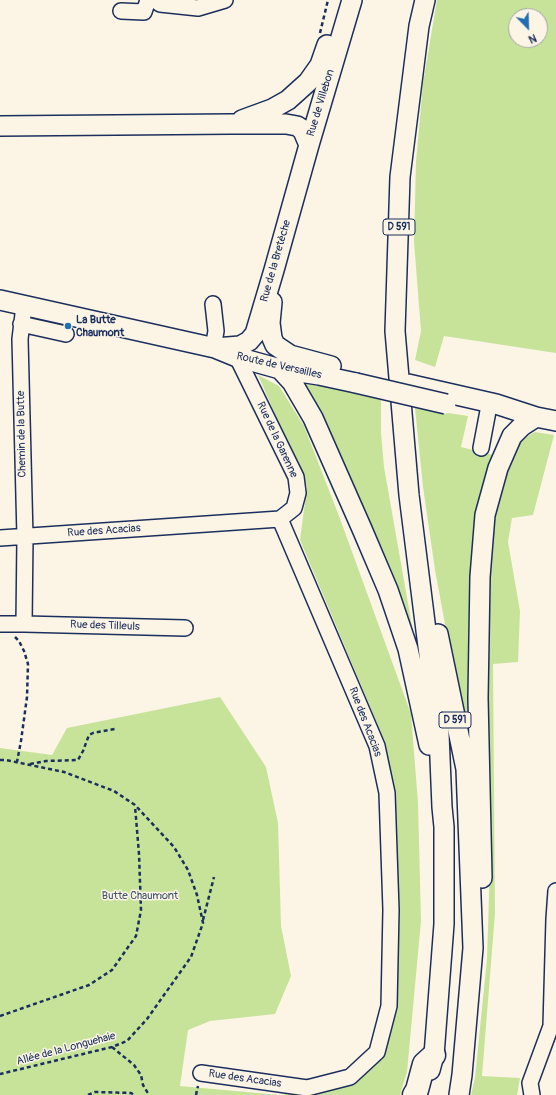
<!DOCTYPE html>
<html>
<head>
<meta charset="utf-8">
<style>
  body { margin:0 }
  #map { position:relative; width:556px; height:1095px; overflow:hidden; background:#fcf5e5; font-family:Pangolin,sans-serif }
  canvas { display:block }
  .north { position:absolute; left:508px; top:8px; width:40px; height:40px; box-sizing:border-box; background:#fcf5e5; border:1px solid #a2a6af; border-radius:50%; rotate:157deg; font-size:11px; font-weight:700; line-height:16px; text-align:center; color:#1b2f5e }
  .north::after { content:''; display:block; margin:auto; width:14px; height:18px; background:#1f6fb2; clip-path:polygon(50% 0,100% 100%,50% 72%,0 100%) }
</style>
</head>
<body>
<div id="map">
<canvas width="556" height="1095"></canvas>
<div class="north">N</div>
</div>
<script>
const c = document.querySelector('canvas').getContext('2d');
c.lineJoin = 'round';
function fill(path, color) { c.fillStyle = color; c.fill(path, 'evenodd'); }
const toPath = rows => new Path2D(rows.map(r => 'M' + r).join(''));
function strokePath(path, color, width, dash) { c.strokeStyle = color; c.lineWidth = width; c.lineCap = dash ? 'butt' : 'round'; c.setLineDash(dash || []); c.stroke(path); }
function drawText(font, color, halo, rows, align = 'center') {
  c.font = font + ' Pangolin,sans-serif'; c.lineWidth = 3; c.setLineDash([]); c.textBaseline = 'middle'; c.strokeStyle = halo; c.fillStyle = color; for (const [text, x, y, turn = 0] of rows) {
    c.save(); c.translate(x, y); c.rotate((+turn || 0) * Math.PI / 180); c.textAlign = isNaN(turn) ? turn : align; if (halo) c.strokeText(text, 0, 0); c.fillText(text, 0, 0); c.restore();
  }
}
const green = toPath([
  [437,0,556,0,556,353,444,336,435,367,415,360,421,331,414,242,416,162,423,83],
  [516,16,540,16,540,40,516,40],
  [258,375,279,386,304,426,339,516,411,714,418,803,421,921,407,1072,400,1095,281,1095,352,1084,379,1060,398,1008,396,851,385,742,300,540,307,487],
  [301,382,381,399,381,433,384,467,415,643],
  [415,408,468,416,461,447,497,456,478,529,470,603,470,736,464,727,435,570,423,487],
  [535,432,554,435,533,515,512,518,508,542,520,611,518,662,493,664,495,913,482,1076,520,1078,517,1095,471,1095,475,1077,487,959,490,864,488,721,486,657,490,524,507,465,521,440],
  [220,697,266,767,278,823,281,926,291,976,275,1014,210,1021,188,1030,180,1086,280,1095,0,1095,0,748,52,755,67,728]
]);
const path = toPath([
  [320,33,328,0],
  [15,637,19,641,24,651,28,664,27,697,21,741,17,762],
  [0,760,6,760,64,772,114,791,135,805,174,847,188,870,197,895,203,923,191,957,147,1019,127,1041,112,1047,0,1074],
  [30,764,46,761,78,760,83,751,89,735,93,733,115,729],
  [203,920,214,877],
  [0,1016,89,985,112,970,136,936,141,910,139,854,135,806],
  [112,1047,134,1065,141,1075,143,1085,149,1095],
  [88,1095,95,1092,131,1093,134,1095],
  [196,1095,198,1086]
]);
const minor = toPath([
  [155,0,160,4,198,8,225,0],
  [121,11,144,12,148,0],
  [21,324,66,334],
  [213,348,216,331,213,304],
  [237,357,296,477,298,493,294,508,280,519],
  [481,448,488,411],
  [0,538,280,519],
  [0,624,24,624,25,537,20,339,24,306],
  [24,624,185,628],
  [201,1073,307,1088,350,1077,377,1052,389,1006,391,910,387,793,377,746,280,519],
  [532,1095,530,1083,551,1026,554,919,556,891]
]);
const major = toPath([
  [425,0,419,26,400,177,395,331,409,495,439,734,442,807,444,827,444,924,434,1055,430,1070],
  [242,120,272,109,288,100,308,82,320,65,327,45],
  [0,126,231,124,286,124,297,126,300,128,303,131,309,145],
  [0,300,215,348,237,357,280,369,319,375,356,383],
  [272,302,270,323,272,338,275,345,290,355,331,366],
  [215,348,240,346,249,341,255,334,274,270,309,145,352,0],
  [280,369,292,382,313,418,362,529,388,590,408,649,429,745],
  [408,384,496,404,536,417,556,421],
  [438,634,466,769,473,948,462,1075,459,1095],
  [482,878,478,698,480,577,485,515,498,468,512,436,522,426,536,417]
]);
const highway = toPath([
  [414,1095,417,1090,424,1064,434,1055]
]);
const majorBridge = toPath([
  [356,383,446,404]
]);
const markers = [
  [68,326,4,"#1f6fb2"]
];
const shields = [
  [399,227,32],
  [455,720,32]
];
const shieldNames = [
  ["D 591",399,227],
  ["D 591",455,720]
];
const streetNames = [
  ["Rue de Villebon",321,103,-73],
  ["Rue de la Bretèche",276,261,-74],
  ["Route de Versailles",279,366,13],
  ["Chemin de la Butte",22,434,-91],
  ["Rue de la Garenne",277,440,65],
  ["Rue des Acacias",104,531,-4],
  ["Rue des Tilleuls",105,626,2],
  ["Rue des Acacias",365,722,69],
  ["Allée de la Longuehaie",66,1049,-15],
  ["Rue des Acacias",245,1079,8]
];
const poiNames = [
  ["La Butte",76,320],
  ["Chaumont",76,333]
];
const parkNames = [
  ["Butte Chaumont",140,896]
];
fill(green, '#c7e39a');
strokePath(minor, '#1b2f5e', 18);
strokePath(major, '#1b2f5e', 22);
strokePath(highway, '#1b2f5e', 25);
strokePath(path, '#1b2f5e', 2.5, [4, 3]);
strokePath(minor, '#fcf5e5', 15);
strokePath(major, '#fcf5e5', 19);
strokePath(highway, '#fcf5e5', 22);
strokePath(majorBridge, '#1b2f5e', 22, []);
strokePath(majorBridge, '#fcf5e5', 19);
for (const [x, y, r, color] of markers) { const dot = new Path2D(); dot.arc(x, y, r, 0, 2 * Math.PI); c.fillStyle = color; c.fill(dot); strokePath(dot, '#fcf5e5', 1.5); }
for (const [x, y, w] of shields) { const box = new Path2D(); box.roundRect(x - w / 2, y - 8, w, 16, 3); c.fillStyle = '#fcf5e5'; c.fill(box); strokePath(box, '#1b2f5e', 1); }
drawText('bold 10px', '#1b2f5e', null, shieldNames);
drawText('11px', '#1b2f5e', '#fcf5e5', streetNames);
drawText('bold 11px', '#1b2f5e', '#fcf5e5', poiNames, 'left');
drawText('11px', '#3d536a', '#fcf5e5', parkNames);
</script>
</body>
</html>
